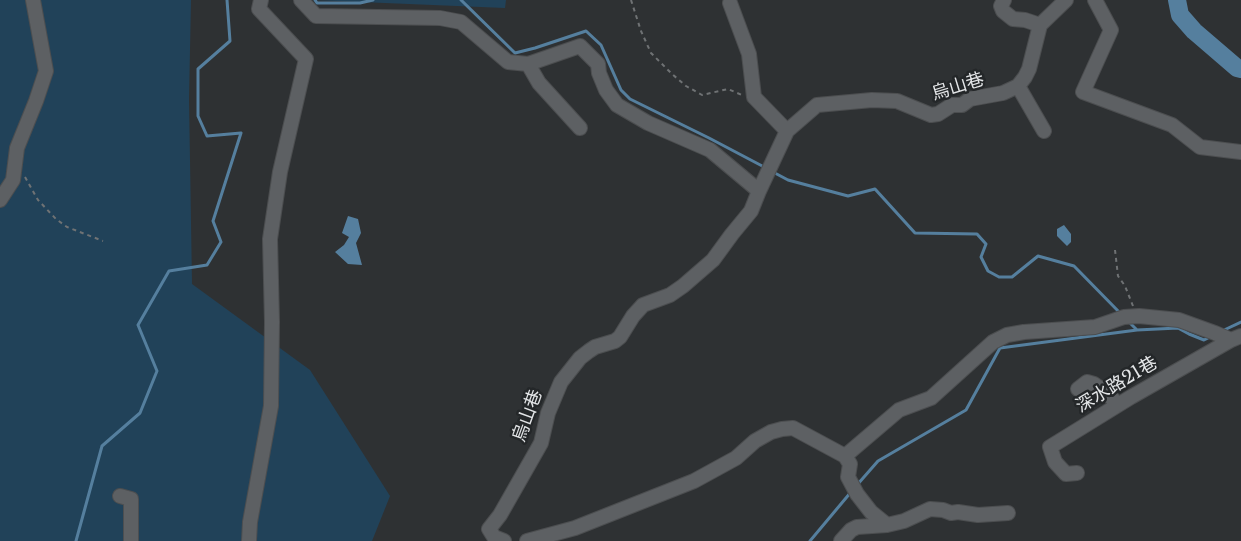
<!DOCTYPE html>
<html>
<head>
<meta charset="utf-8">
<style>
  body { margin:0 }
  canvas { display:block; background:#2e3133 }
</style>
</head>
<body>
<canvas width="1241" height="541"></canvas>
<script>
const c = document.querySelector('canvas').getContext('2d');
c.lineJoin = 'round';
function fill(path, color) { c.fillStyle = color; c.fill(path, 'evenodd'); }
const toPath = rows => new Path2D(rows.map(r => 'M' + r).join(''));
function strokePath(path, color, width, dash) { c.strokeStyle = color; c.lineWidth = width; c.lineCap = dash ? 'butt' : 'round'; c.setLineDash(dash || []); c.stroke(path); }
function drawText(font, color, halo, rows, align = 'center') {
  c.font = font + ' "Libre Baskerville","Noto Sans TC",serif'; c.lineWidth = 5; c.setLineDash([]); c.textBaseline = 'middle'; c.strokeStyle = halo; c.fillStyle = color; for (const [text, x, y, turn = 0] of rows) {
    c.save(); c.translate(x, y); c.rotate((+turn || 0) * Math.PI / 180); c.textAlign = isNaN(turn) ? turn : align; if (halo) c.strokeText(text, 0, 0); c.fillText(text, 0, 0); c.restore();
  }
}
const green = toPath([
  [0,0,191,0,189,99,192,284,310,370,390,496,372,541,0,541],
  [313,0,506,0,505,8]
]);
const water = toPath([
  [348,216,358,219,361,233,356,243,362,265,348,264,335,252,344,245,349,237,342,233],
  [1064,225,1071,234,1071,242,1067,246,1057,236,1057,229]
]);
const stream = toPath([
  [315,0,317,3,360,3,373,0],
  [461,0,515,53,535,48,586,31,601,45,621,90,630,99,709,138,766,168],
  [773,172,788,180,848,196,875,189,915,233,977,234,986,244,981,257,988,271,999,277,1012,277,1038,256,1074,266,1122,315],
  [1128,321,1137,330],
  [1222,331,1241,322],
  [857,485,878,461,966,410,1000,348,1137,330,1178,328,1189,334,1204,340,1212,336],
  [76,541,102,446,140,413,157,371,138,325,169,271,207,265,221,242,213,221,241,133,207,136,198,116,198,69,230,41,227,0],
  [810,541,851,492]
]);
const river = toPath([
  [1177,0,1180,15,1194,31,1237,68,1241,69]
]);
const path = toPath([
  [631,0,641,31,651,53,672,74,686,86,702,95,728,89,742,95],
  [25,177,38,200,56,219,67,227,103,241],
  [1115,250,1118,276,1125,286,1133,306]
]);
const minor = toPath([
  [301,0,316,16,440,18,461,22,508,62,528,64,580,46,598,64,599,73,606,90,617,105,648,123,710,150,759,191],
  [1004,0,1001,6,1003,11,1013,19,1025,20,1040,25],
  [1095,0,1111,30,1083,92,1172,125,1200,147,1241,152],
  [730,3,749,54,754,97,787,131],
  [528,64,539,83,580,128],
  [1018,86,1044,131],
  [0,200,13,180,17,148,36,101,46,71,33,0],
  [1078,389,1087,382,1094,384,1107,393,1118,405],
  [1077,473,1066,474,1055,462,1050,447,1131,397,1231,340,1241,336],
  [120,496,131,499,131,541],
  [887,525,871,512,857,494,848,477,850,464,845,456,899,410,931,398,993,342,1007,335,1024,332,1095,327,1124,317,1139,316,1179,320,1215,333,1231,340],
  [249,541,250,522,271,406,272,322,270,239,280,172,306,59,259,9,261,0],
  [504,541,494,537,489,529,500,515,541,443,548,413,561,382,580,358,589,351,595,347,615,341,620,337,633,316,643,305,670,295,683,286,713,260,732,234,751,211,759,191,787,131,817,105,872,100,897,101,931,115,938,114,952,105,962,105,970,99,1003,93,1018,86,1025,77,1029,69,1040,25,1066,0],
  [527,541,575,528,694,481,736,458,755,441,771,432,782,429,793,428,845,456],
  [841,541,851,530,857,527,887,525,904,521,930,509,943,510,951,513,958,512,978,515,1008,513]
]);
const streetNames = [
  ["烏山巷",958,87,-17],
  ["深水路21巷",1117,385,-31],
  ["烏山巷",528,416,-70]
];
fill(green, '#214259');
fill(water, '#557f9e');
strokePath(stream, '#557f9e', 3);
strokePath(river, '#557f9e', 18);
strokePath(minor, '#4c4e50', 16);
strokePath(path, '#6f7274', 2, [4, 4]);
strokePath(minor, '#5d6063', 14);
drawText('18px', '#e4e6e8', '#242729', streetNames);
</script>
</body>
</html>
